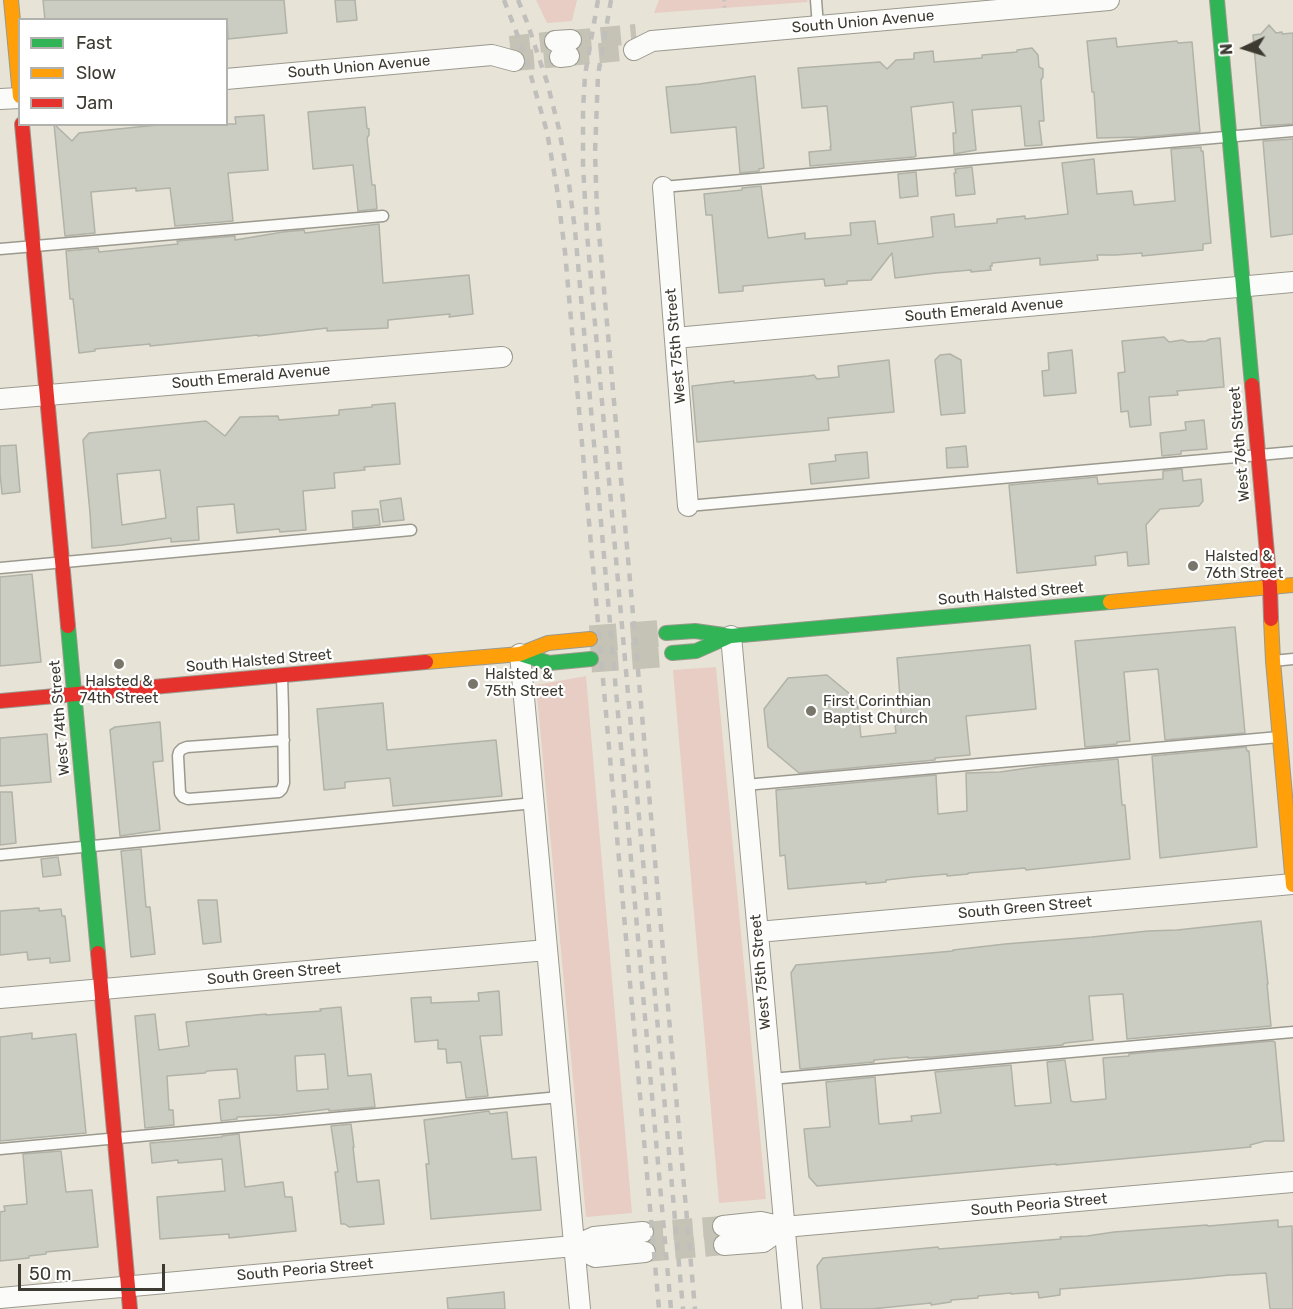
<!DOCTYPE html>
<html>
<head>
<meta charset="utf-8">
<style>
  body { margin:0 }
  #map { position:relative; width:1293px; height:1309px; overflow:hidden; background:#e7e4d7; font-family:Rubik,sans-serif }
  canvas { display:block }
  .legend { position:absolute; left:18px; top:18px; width:210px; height:108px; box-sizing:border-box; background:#fff; border:2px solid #b1b1ad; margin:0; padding:8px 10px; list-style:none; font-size:18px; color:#3d3b31 }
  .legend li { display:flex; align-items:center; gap:12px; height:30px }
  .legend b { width:30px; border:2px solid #b1b1ad }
  .north { position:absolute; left:1215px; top:18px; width:60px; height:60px; -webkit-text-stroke:4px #fff; paint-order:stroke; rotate:266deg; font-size:16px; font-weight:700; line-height:24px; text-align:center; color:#3d3b31 }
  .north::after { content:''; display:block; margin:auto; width:21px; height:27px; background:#3d3b31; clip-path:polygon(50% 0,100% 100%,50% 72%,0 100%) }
  .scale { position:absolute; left:18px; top:1264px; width:147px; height:27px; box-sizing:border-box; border:3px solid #3d3b31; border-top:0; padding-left:8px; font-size:18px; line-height:21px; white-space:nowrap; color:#3d3b31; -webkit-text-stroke:4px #fff; paint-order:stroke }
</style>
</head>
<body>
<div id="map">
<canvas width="1293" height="1309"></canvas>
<ul class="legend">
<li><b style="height:8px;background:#30b455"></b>Fast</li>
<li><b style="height:8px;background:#ff9f0a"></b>Slow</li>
<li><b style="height:8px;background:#e5322d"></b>Jam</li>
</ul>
<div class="north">N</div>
<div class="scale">50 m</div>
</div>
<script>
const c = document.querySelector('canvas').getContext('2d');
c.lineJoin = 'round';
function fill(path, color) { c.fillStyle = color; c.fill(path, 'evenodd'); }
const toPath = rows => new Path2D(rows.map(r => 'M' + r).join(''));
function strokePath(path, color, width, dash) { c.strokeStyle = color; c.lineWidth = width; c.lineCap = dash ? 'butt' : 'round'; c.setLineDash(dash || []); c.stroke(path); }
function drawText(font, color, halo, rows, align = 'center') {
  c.font = font + ' Rubik,sans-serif'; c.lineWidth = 4.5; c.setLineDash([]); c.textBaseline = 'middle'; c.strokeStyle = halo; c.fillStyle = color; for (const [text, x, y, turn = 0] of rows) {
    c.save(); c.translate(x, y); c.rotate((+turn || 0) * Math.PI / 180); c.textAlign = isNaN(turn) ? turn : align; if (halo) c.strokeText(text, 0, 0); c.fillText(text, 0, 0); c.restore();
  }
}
const green = toPath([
  [536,0,577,0,572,21,547,23],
  [659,0,807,0,808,2,654,13],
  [716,667,766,1199,719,1203,673,670],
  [586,676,632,1213,586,1217,536,685]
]);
const building = toPath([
  [43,0,284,0,287,33,228,39,227,20,45,20,43,0],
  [335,0,355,0,357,20,337,22,335,0],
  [1269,25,1276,33,1282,32,1282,34,1293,33,1293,124,1261,126,1253,35,1261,34,1269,25],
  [1116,38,1117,47,1177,41,1178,43,1192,42,1200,132,1144,137,1097,138,1094,92,1092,92,1087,41,1116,38],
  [1032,48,1038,55,1039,67,1043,69,1043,77,1041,80,1044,121,1039,121,1042,145,1025,146,1021,106,972,110,976,150,954,154,953,133,956,133,953,102,911,107,916,156,914,157,810,166,809,152,831,150,830,147,831,147,827,106,802,108,798,68,880,62,887,69,896,60,914,59,914,53,933,51,934,62,982,58,982,55,1017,52,1017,50,1032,48],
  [755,76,764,168,759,169,759,171,740,173,736,127,671,133,666,87,699,84,755,76],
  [365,107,367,128,369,129,369,135,367,138,372,185,375,185,377,209,358,211,353,165,313,169,308,112,365,107],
  [264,115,268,170,228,173,233,221,175,226,170,188,136,191,136,188,91,192,95,233,65,236,54,124,72,141,79,133,167,124,236,124,235,117,264,115],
  [1293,139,1293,234,1271,237,1263,141,1293,139],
  [1201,147,1201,151,1203,151,1211,243,1203,244,1203,250,1142,256,1142,253,1116,255,1097,255,1098,260,1040,265,1040,258,992,263,992,266,990,266,991,270,971,272,971,270,936,273,895,278,892,253,871,280,847,281,847,284,825,286,824,279,786,282,743,286,743,291,719,293,712,215,706,215,704,194,742,190,742,188,761,186,768,238,805,233,805,239,851,235,850,223,875,221,878,244,933,237,931,217,954,214,955,227,997,223,997,219,1025,216,1025,219,1068,214,1062,163,1094,159,1097,194,1132,191,1134,205,1175,201,1171,149,1201,147],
  [972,167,975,194,956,196,954,173,956,173,955,169,972,167],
  [916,172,918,196,900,198,898,174,916,172],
  [379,224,383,283,469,275,473,314,449,317,450,314,388,320,388,328,327,331,327,328,258,336,258,335,150,346,150,344,95,349,95,351,79,353,73,299,70,299,66,251,98,248,99,252,178,244,177,241,235,236,235,240,283,232,304,230,305,233,379,224],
  [1164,337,1169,342,1182,340,1188,342,1206,341,1210,339,1220,338,1224,387,1177,391,1178,395,1149,397,1151,425,1130,427,1128,411,1121,412,1118,373,1125,372,1122,341,1164,337],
  [1072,350,1076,393,1044,396,1042,371,1049,370,1048,353,1072,350],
  [950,354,961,360,965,413,941,415,935,360,940,355,950,354],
  [889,360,894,412,828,418,829,430,697,442,692,386,734,381,734,383,808,376,814,375,817,379,839,377,838,366,889,360],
  [395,403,400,464,364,467,365,470,334,473,335,488,303,491,306,530,280,532,279,529,237,533,234,504,197,507,199,540,171,542,171,538,122,545,92,548,90,513,83,440,89,433,206,421,225,436,240,417,278,416,279,420,339,415,339,410,372,407,372,405,395,403],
  [160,470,166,518,122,525,117,474,160,470],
  [1204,420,1207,449,1181,451,1181,454,1162,456,1160,433,1186,430,1185,422,1204,420],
  [16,445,20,492,2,494,0,473,0,446,16,445],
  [966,446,968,467,947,468,946,448,966,446],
  [867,452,869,478,811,484,809,464,836,461,835,455,867,452],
  [1182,469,1183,481,1201,479,1203,501,1199,506,1160,509,1146,525,1149,564,1128,566,1127,552,1095,556,1096,565,1017,573,1009,485,1097,477,1098,484,1163,479,1163,471,1182,469],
  [401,498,404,520,383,522,380,501,401,498],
  [378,509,380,525,353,528,352,511,378,509],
  [32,574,41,662,0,666,0,577,32,574],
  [1235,627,1245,733,1165,740,1158,669,1124,672,1130,741,1117,742,1117,744,1085,747,1075,641,1235,627],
  [1030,645,1036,709,966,716,970,755,935,758,935,760,799,773,768,747,764,709,788,678,827,675,857,700,861,737,896,733,895,725,902,724,897,658,1030,645],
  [383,703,387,750,496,740,502,796,393,806,390,778,345,782,345,788,324,790,317,709,383,703],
  [160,722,163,761,153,762,160,830,120,836,110,730,115,727,160,722],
  [47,734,51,782,0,786,0,738,47,734],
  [1246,747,1247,751,1249,751,1257,847,1160,858,1152,756,1246,747],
  [1118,759,1122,805,1125,805,1130,859,1026,870,1025,868,968,873,968,874,947,876,947,874,913,877,886,880,886,882,866,884,866,882,788,889,785,855,780,856,776,790,936,775,938,814,967,811,966,773,1000,772,1042,766,1118,759],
  [0,792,12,792,16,843,0,845,0,792],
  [141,849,146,907,150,907,155,954,131,957,121,851,141,849],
  [58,857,61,875,43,877,41,859,58,857],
  [198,900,217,900,221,942,203,944,198,900],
  [39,908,39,911,61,909,62,916,65,916,70,961,50,963,50,958,28,960,27,952,0,955,0,911,39,908],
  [1261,921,1268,984,1267,984,1271,1026,1127,1039,1123,994,1089,996,1093,1040,1065,1043,1063,1044,1063,1045,933,1057,908,1058,908,1057,874,1060,874,1062,800,1069,791,973,796,965,953,951,953,950,1005,944,1092,937,1148,931,1177,930,1261,921],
  [499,991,502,1035,480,1036,488,1096,466,1098,461,1062,447,1063,446,1049,438,1049,438,1040,415,1042,411,998,431,997,431,1003,479,1001,478,993,499,991],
  [341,1007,348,1076,371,1074,375,1107,329,1111,329,1109,282,1115,237,1117,237,1119,221,1121,219,1100,240,1098,237,1069,207,1071,205,1073,167,1076,169,1110,173,1110,174,1125,145,1128,135,1016,155,1014,159,1050,189,1046,186,1022,266,1014,266,1015,321,1011,320,1009,341,1007],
  [325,1054,328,1089,297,1091,295,1056,325,1054],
  [32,1033,32,1039,76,1034,86,1133,0,1141,0,1037,32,1033],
  [1272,1041,1275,1042,1284,1141,1265,1141,1250,1145,1251,1147,1056,1165,1056,1164,817,1186,809,1177,804,1129,830,1127,826,1082,875,1077,879,1124,912,1121,911,1116,941,1113,935,1072,1011,1065,1015,1106,1051,1103,1047,1062,1065,1060,1071,1101,1074,1102,1106,1099,1103,1058,1129,1056,1129,1054,1272,1041],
  [489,1111,490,1114,507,1112,512,1159,536,1157,541,1210,431,1219,426,1164,429,1164,424,1120,489,1111],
  [351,1124,354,1147,353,1147,357,1182,379,1180,384,1224,349,1227,345,1224,341,1224,335,1172,338,1172,331,1126,351,1124],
  [239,1134,245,1187,283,1182,285,1197,292,1197,296,1231,229,1238,229,1234,160,1239,157,1197,225,1191,222,1159,178,1163,178,1160,152,1163,150,1143,222,1137,222,1136,239,1134],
  [61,1151,66,1192,92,1190,98,1247,46,1252,46,1254,29,1256,29,1258,0,1261,0,1212,5,1211,4,1206,27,1204,23,1154,61,1151],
  [1278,1220,1278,1227,1292,1226,1293,1309,1270,1309,1266,1273,1234,1275,1230,1275,1189,1279,1060,1289,1060,1295,1039,1298,1038,1292,1011,1294,1011,1293,978,1296,978,1298,951,1300,951,1302,931,1305,931,1303,871,1309,821,1309,817,1266,823,1258,938,1247,939,1249,1061,1239,1060,1237,1087,1236,1114,1232,1207,1225,1208,1226,1278,1220],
  [504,1292,505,1309,448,1309,447,1298,504,1292]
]);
const streetTunnel = toPath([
  [571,40,636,34],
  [510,46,555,41],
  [569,56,634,50],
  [514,61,560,57],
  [643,1232,723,1226],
  [645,1252,724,1245]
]);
const secondaryTunnel = toPath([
  [590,639,666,633],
  [591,659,672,653]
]);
const path = toPath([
  [724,0,725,12]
]);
const lane = toPath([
  [816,0,818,26],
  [663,187,1293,131],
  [0,249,383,216],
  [688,506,1293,452],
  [0,568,411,530],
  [1273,661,1293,659],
  [282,676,283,709,284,783,282,789,279,792,188,799,183,797,180,793,178,756,179,752,182,749,187,747,284,740],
  [745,785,1279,737],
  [0,855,534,803],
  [771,1079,1293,1032],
  [0,1149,560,1097]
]);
const street = toPath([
  [555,41,571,40],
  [634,50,652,41,1109,0],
  [560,57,569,56],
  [226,79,492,55,514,61],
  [0,99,20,98],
  [663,187,688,506],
  [675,338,1293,282],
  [0,399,502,357],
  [731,636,792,1309],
  [520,654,580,1309],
  [758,932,1293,884],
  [0,998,547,950],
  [723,1226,761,1222,784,1227,1293,1182],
  [724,1245,763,1242,784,1227],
  [574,1246,595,1257,645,1252],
  [0,1298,574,1246,594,1237,643,1232]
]);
const fast = toPath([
  [1217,0,1252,385],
  [68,626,98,953],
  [666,633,695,631,731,636,1110,602],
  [672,653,696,651,730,636],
  [520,654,549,663,591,659]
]);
const slow = toPath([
  [11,0,20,96],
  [1110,602,1293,585],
  [1271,619,1273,661,1293,885],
  [426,662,520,654,548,643,590,639]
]);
const jam = toPath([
  [22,124,68,626],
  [1252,385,1270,587,1271,619],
  [0,701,426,662],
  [98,953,130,1309]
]);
const rail = toPath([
  [504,0,525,55,547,132,557,189,565,252,659,1309],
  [518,0,527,22,547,82,559,129,569,184,575,230,671,1309],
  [598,0,585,75,583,110,583,165,587,234,683,1309],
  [611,0,598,75,595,153,597,211,695,1309]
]);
const markers = [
  [1193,566,6,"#78766b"],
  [119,664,6,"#78766b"],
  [473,684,6,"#78766b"],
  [811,711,6,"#78766b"]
];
const streetNames = [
  ["South Union Avenue",863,22,-5],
  ["South Union Avenue",359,67,-5],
  ["South Emerald Avenue",984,310,-5],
  ["West 75th Street",676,346,-95],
  ["South Emerald Avenue",251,377,-5],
  ["West 76th Street",1240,444,-95],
  ["South Halsted Street",1011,594,-5],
  ["South Halsted Street",259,661,-5],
  ["West 74th Street",60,718,-95],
  ["South Green Street",1025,908,-5],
  ["West 75th Street",761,972,-95],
  ["South Green Street",274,974,-5],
  ["South Peoria Street",1039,1205,-5],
  ["South Peoria Street",305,1270,-5]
];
const poiNames = [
  ["Halsted &",1205,557],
  ["76th Street",1205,574],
  ["Halsted &",485,675],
  ["75th Street",485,692],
  ["Halsted &",119,682,"center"],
  ["74th Street",119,699,"center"],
  ["First Corinthian",823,702],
  ["Baptist Church",823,719]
];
fill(green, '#e7cdc3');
fill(building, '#cbccc2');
strokePath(building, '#b1b2a8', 1.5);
strokePath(streetTunnel, '#c5c2b6', 20, [20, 10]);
strokePath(secondaryTunnel, '#c5c2b6', 27, [27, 14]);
strokePath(lane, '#9b998e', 13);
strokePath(street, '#9b998e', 22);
strokePath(fast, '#9b998e', 16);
strokePath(slow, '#9b998e', 16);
strokePath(jam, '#9b998e', 16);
strokePath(path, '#c5c5c0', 4, [1.5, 4.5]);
strokePath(lane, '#fbfbf9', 10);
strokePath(street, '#fbfbf9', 20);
strokePath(fast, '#30b455', 14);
strokePath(slow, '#ff9f0a', 14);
strokePath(jam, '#e5322d', 14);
strokePath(rail, '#c0bfbc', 4.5, [8, 8]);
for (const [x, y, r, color] of markers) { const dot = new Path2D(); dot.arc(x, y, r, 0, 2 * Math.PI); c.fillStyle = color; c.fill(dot); strokePath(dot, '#fff', 2); }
drawText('15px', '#3d3b31', '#fff', streetNames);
drawText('15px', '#3d3b31', '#fff', poiNames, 'left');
</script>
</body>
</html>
